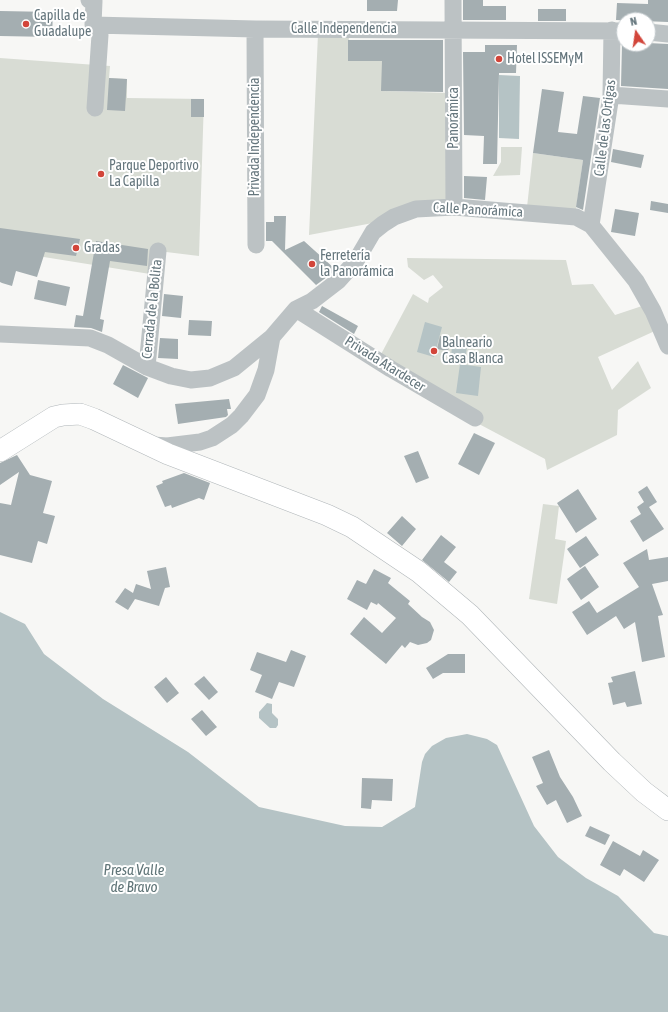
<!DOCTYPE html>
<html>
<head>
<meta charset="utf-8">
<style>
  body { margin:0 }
  #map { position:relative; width:668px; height:1012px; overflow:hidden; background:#f7f7f5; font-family:"Asap Condensed",sans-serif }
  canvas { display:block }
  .north { position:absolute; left:616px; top:12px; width:40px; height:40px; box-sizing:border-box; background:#fff; border:1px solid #c1c8cb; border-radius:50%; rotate:347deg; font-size:11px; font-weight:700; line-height:16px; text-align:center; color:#65767d }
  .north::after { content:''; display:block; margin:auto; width:14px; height:18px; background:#d2453a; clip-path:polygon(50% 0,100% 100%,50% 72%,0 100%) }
</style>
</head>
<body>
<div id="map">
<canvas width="668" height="1012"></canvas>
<div class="north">N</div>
</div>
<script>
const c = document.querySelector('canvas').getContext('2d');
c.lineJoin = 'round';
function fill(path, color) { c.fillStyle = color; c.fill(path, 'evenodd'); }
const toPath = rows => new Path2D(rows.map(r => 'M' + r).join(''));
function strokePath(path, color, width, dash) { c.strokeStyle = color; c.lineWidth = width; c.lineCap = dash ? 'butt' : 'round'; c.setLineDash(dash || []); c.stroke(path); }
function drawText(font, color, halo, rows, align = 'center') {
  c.font = font + ' "Asap Condensed",sans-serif'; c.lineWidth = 4; c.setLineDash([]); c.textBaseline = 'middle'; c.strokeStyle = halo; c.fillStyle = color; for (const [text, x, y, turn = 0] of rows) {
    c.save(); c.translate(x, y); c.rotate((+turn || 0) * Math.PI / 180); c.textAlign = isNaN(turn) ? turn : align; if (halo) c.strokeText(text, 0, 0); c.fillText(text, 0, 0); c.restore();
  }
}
const green = toPath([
  [318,34,349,35,348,61,383,61,382,91,449,93,449,200,378,222,309,235],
  [0,58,110,66,109,78,127,79,127,98,204,99,199,256,158,251,150,274,0,250],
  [501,147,522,147,520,175,493,176,501,162],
  [533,153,583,160,576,209,527,207],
  [407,258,566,260,572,285,593,284,615,315,645,305,657,330,598,357,612,390,638,361,651,388,618,410,617,435,547,470,545,459,462,415,379,358,413,294,428,303,429,298,443,287,433,275,424,280,408,267],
  [543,504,559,506,555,539,566,541,557,604,529,599]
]);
const water = toPath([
  [499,75,520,76,519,139,499,138],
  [425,322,442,327,434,357,417,352],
  [452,344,467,346,465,362,451,360],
  [460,364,481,367,478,396,456,393],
  [0,612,25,624,44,654,103,699,188,752,259,807,345,826,382,827,415,807,422,762,425,754,432,746,446,738,467,734,487,739,497,745,534,826,558,857,586,878,618,896,654,933,668,936,668,1012,0,1012],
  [267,703,272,704,272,713,278,719,278,725,276,728,270,728,259,718,259,712]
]);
const building = toPath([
  [367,0,398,0,397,11,367,11],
  [463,0,483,0,483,6,506,6,506,20,463,20],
  [648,0,668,0,668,22,616,20,617,3,648,4],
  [538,9,566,9,566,21,538,21],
  [0,11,53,12,52,37,0,36],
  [348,40,443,40,443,92,381,91,382,61,348,61],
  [648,43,668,44,668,89,621,86,622,44,648,44],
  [485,45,517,45,516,73,499,73,497,164,483,164,484,136,464,135,463,52,485,52],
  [109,78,127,79,125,111,107,110],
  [542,89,564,92,558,132,577,134,583,96,600,98,583,210,576,207,583,160,533,153],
  [191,99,204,99,204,117,191,117],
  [613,149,644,155,641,168,611,162],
  [464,176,487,177,485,200,464,198],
  [651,201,668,204,668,213,650,210],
  [615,209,639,213,635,236,611,232],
  [274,216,286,216,285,250,304,241,335,269,331,274,316,285,272,241,266,241,266,222,274,222],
  [0,228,80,239,76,256,45,252,37,277,16,271,12,286,2,283,0,282],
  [96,241,148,249,147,266,110,261,100,319,104,320,102,332,91,328,74,327,76,315,83,316],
  [38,280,70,287,66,306,34,299],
  [164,294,183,296,181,318,162,316],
  [322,306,358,326,354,334,319,312],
  [189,320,212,321,211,336,188,335],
  [440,336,451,339,448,351,437,349],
  [160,338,178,339,178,359,158,358],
  [123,365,148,378,138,398,113,384],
  [229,399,231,409,227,409,228,415,226,417,178,424,175,404],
  [474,433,495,443,479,475,458,464],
  [418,451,429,478,416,483,404,456],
  [17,455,30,475,52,481,43,513,55,516,47,544,38,541,32,563,0,555,0,503,11,505,19,472,0,485,0,463],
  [184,473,210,483,204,500,199,498,172,508,171,505,165,507,156,486,163,483,162,481],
  [647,486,657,502,649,507,664,529,643,542,630,521,641,514,637,507,644,502,638,492],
  [578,489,597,519,576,533,557,503],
  [402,516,416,529,402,546,387,533],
  [441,535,456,547,444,562,457,572,449,582,422,560],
  [586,536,599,555,580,568,567,549],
  [647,549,649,560,668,557,668,581,652,584,663,615,658,616,665,657,642,662,635,622,624,629,616,616,587,635,572,612,589,601,597,613,639,587,623,563],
  [585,566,599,587,581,600,567,579],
  [166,567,170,587,165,588,159,606,135,599,128,610,115,602,125,588,133,593,136,584,151,589,147,571],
  [374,569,391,578,388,583,410,601,408,604,422,617,430,622,434,630,431,640,427,643,418,645,410,642,405,648,402,645,386,664,350,634,364,617,382,633,396,618,378,603,377,605,371,602,367,610,347,599,357,580,366,584],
  [291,650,306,656,294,687,279,682,272,699,255,692,262,675,250,670,257,652,286,662],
  [448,654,465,654,465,673,443,673,433,679,426,668],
  [635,671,642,704,627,707,625,702,613,705,608,683,613,682,611,677],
  [204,676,218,692,209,700,194,684],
  [166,677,179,693,167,703,154,687],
  [202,710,217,727,206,736,191,719],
  [549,750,560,777,573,797,582,816,567,823,556,800,547,805,536,786,543,783,532,757],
  [362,778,393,779,392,801,372,800,371,809,361,808],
  [590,826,610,835,605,845,585,836],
  [613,841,640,856,643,850,659,860,644,882,624,869,620,876,600,865]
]);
const minor = toPath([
  [89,0,94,1,93,25,255,29,624,31],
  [453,0,454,207],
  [255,29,256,245],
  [648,32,668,34],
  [611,95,668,99],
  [95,108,100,35],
  [591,225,611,95,612,30],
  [296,309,391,369,475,418],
  [0,334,90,338,108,345,147,367,171,376,191,380,210,378,234,368,272,337,296,309,312,301,338,281,356,261,373,232,383,224,394,217,416,209,454,207,576,217,591,225,636,281,653,311,668,346],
  [147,367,158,251],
  [153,445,167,446,200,442,212,438,232,425,241,416,257,395,266,370,272,337]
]);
const major = toPath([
  [0,451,54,417,63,415,80,414,94,419,168,454,327,515,352,527,419,572,470,615,612,762,644,792,668,810]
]);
const markers = [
  [26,24,4,"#d2453a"],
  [499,59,4,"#d2453a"],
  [101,174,4,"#d2453a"],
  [76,248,4,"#d2453a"],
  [312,264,4,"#d2453a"],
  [434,351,4,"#d2453a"]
];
const poiNames = [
  ["Capilla de",34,16],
  ["Guadalupe",34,32],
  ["Hotel ISSEMyM",507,59],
  ["Parque Deportivo",109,166],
  ["La Capilla",109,182],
  ["Gradas",84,248],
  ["Ferretería",320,256],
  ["la Panorámica",320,272],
  ["Balneario",442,343],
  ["Casa Blanca",442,359]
];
const streetNames = [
  ["Calle Independencia",344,29],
  ["Panorámica",454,118,-90],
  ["Calle de las Ortigas",605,128,-83],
  ["Privada Independencia",255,137,-90],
  ["Calle Panorámica",478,210,3],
  ["Cerrada de la Bolita",152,309,-84],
  ["Privada Atardecer",385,364,32]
];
const waterNames = [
  ["Presa Valle",134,870],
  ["de Bravo",134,887]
];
fill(green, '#d8dcd4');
fill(water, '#b5c3c5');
fill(building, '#a4aeb1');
strokePath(major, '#b0b6b9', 22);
strokePath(minor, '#bcc2c4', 17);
strokePath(major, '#fff', 21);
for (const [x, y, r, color] of markers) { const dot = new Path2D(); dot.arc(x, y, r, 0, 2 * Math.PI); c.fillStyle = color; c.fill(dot); strokePath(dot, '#fff', 1.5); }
drawText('14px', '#65767d', '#fff', poiNames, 'left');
drawText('14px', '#65767d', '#fff', streetNames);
drawText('italic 15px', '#607578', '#fff', waterNames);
</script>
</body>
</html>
